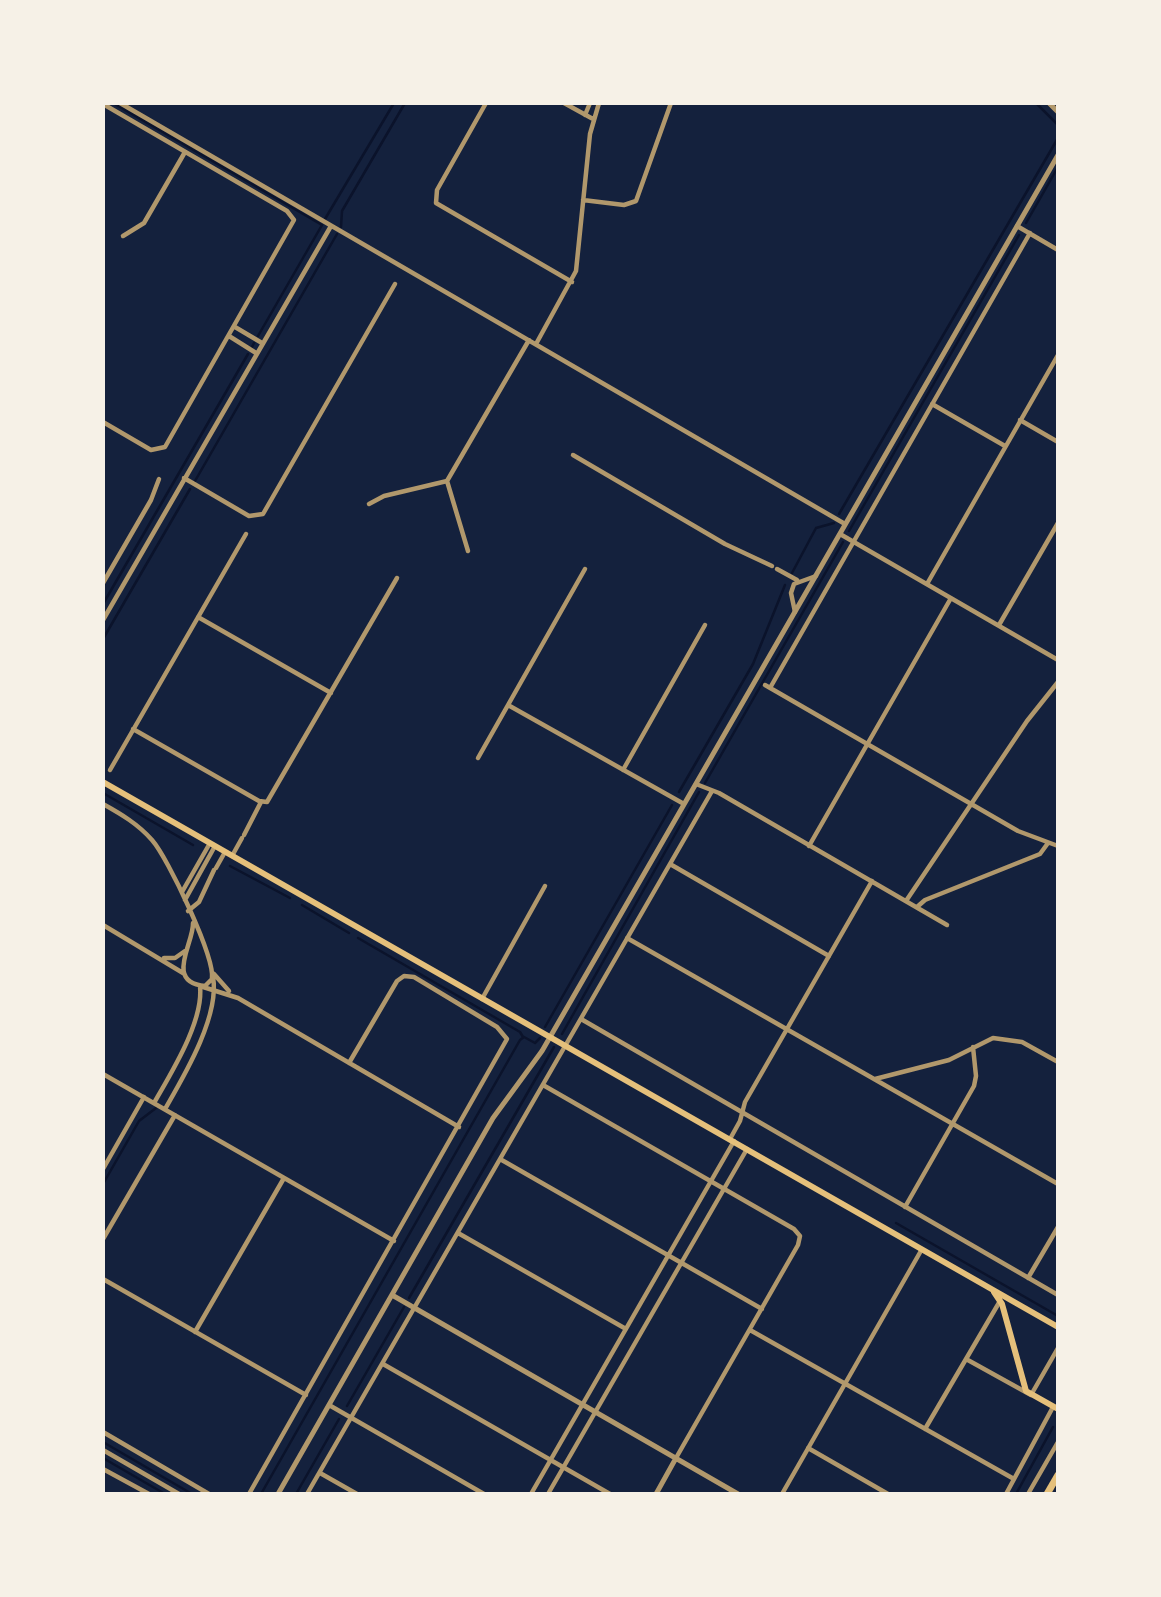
<!DOCTYPE html>
<style>
body{margin:0}
#map{position:relative;width:1161px;height:1597px;overflow:hidden;background:#14213d;font-family:"Libre Baskerville",serif}
canvas{display:block}
.frame{position:absolute;inset:0;border:105px solid #f6f1e7;pointer-events:none}
</style>
<div id="map">
<canvas width="1161" height="1597"></canvas>
<div class="frame"></div>
</div>
<script>
const ctx = document.querySelector('canvas').getContext('2d');
ctx.lineJoin = 'round';
function strokePath(path, color, width, dash) { ctx.strokeStyle = color; ctx.lineWidth = width; ctx.lineCap = dash ? 'butt' : 'round'; ctx.setLineDash(dash || []); ctx.stroke(path); }
const stream = new Path2D(`
 M113 103 322 225 258 336
 M1036 103 1058 125
 M325 219 394 103
 M1026 223 1058 167
 M341 227 342 211 405 103
 M252 347 254 343
 M195 481 337 234
 M839 514 1058 138
 M849 531 1019 235
 M792 573 816 528 834 523
 M103 604 248 354
 M103 639 190 489
 M705 783 843 542
 M679 792 753 664 785 585
 M103 793 193 845
 M230 866 290 898
 M302 905 349 933
 M358 938 520 1032 523 1037
 M545 1027 672 805
 M562 1034 699 792
 M103 1184 139 1121 156 1108
 M896 1223 1058 1316
 M409 1298 554 1047
 M347 1406 404 1307
 M103 1442 192 1494
 M103 1458 165 1494
 M261 1494 520 1040 524 1037 535 1043 540 1038
 M296 1494 339 1419
 M1016 1494 1053 1427`);
const minor = new Path2D(`
 M120 103 845 524
 M486 103 437 190 436 203 572 282
 M564 103 593 119
 M103 104 287 211 294 220 165 447 151 450 103 422
 M585 115 590 103
 M583 200 624 205 636 201 671 103
 M1017 226 1058 250
 M123 236 144 223 185 152
 M235 327 262 343
 M229 336 256 353
 M536 344 576 271 590 134 599 103
 M932 404 1005 446
 M1020 420 1058 442
 M573 455 725 544 772 566
 M184 478 249 516 263 514 395 284
 M447 481 468 551
 M369 504 384 496 447 481 529 340
 M840 534 1058 660
 M777 569 797 580
 M103 583 151 500 159 479
 M927 584 1058 355
 M795 612 791 593 794 584 816 576
 M198 617 331 693
 M103 620 331 226
 M999 625 1058 523
 M765 685 1018 831 1058 846
 M770 688 1030 233
 M508 705 684 804
 M133 729 259 801 267 802 397 578
 M478 758 585 569
 M110 770 246 534
 M623 770 705 625
 M696 784 719 793 947 925
 M103 804C121 814 138 824 152 840 168 858 215 957 212 979L205 986C164 982 194 943 193 923
 M244 835 261 802
 M809 846 951 598
 M232 856 242 838
 M670 864 829 956
 M216 868 225 852
 M182 892 210 843
 M185 900 215 846
 M906 901 1027 721 1058 682
 M917 907 925 900 1040 854 1048 843
 M188 911 199 902 214 870
 M103 925 183 973
 M627 938 1058 1184
 M164 958H175L185 951
 M214 974 229 991
 M482 999 545 886
 M581 1019 1058 1295
 M103 1074 394 1241
 M875 1079 949 1060 993 1038 1022 1042 1058 1062
 M543 1085 794 1229 800 1236 798 1245 676 1458
 M154 1103C171 1073 204 1021 200 986L238 998 459 1127
 M165 1109C184 1076 220 1016 213 977
 M730 1139 740 1121 745 1102 872 881
 M500 1159 762 1309
 M103 1169 144 1097
 M905 1207 974 1086 976 1076 973 1047
 M458 1233 626 1329
 M103 1239 175 1115
 M1028 1278 1058 1227
 M103 1279 306 1395
 M750 1330 1014 1479
 M195 1332 284 1178
 M966 1359 1031 1395 1058 1348
 M383 1364 610 1494
 M329 1405 484 1494
 M925 1429 1000 1301
 M103 1432 209 1494
 M808 1448 888 1494
 M103 1450 179 1494
 M103 1469 149 1494
 M320 1473 357 1494
 M249 1494 507 1039 497 1027 414 977 404 976 397 981 349 1063
 M307 1494 712 791
 M531 1494 734 1141
 M548 1494 747 1149
 M782 1494 922 1249
 M1006 1494 1053 1407
 M1028 1494 1058 1442`);
const tertiary = new Path2D(`
 M1049 103 1058 112
 M392 1295 738 1494
 M278 1494 493 1118 542 1051 1058 155
 M656 1494 676 1458`);
const secondary = new Path2D(`
 M103 782 1058 1327
 M994 1292 1002 1304 1026 1391 1058 1409`);
const primary = new Path2D(`
 M1047 1494 1058 1475`);
strokePath(stream, '#0b132b', 2.5);
strokePath(minor, '#b1986c', 4.5);
strokePath(tertiary, '#b1986c', 5);
strokePath(secondary, '#e5c07b', 6);
strokePath(primary, '#e5c07b', 7);
</script>
